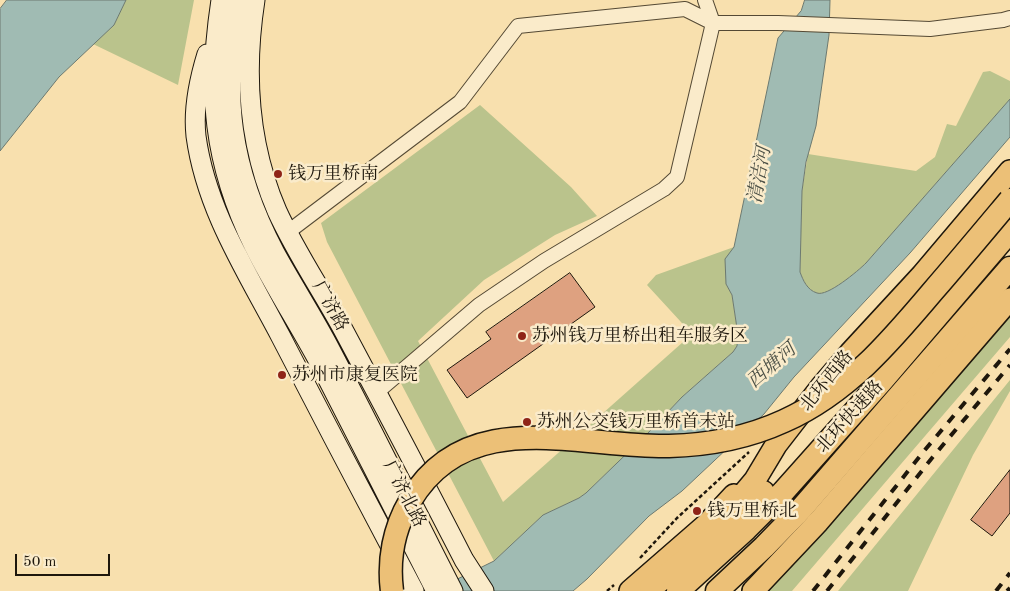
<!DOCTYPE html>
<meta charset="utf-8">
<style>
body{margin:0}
#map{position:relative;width:1010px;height:591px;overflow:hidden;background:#f8e0ae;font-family:"Old Standard TT",serif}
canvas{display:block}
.scale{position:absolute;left:15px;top:554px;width:95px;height:22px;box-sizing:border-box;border:2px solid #1e170c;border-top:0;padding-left:6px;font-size:15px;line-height:18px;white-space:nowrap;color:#1e170c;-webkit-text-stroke:4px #faebca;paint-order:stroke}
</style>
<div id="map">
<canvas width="1010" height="591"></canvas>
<div class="scale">50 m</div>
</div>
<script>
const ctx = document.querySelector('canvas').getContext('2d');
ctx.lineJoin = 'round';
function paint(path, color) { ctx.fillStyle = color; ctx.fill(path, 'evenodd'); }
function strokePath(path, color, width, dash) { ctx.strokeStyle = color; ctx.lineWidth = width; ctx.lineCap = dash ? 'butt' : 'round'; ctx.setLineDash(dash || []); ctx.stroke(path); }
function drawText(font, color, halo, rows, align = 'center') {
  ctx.font = font + ' "Old Standard TT","Noto Serif SC",serif'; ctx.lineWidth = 5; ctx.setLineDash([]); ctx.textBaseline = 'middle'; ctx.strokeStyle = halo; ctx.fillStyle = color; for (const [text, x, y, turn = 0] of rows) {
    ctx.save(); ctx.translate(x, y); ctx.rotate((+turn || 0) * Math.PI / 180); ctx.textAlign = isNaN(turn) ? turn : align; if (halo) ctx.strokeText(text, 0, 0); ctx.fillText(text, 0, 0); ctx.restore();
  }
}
const green = new Path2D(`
 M126 0H194L178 85 93 44 114 25Z
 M990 71 1010 81V99L866 263C858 271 827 297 817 293 807 290 803 280 800 272L802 191 808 154 916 171 935 157 947 124 956 126 983 72Z
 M480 105 571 187 597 216 555 235 484 280 418 341 503 502 692 334 647 285 656 275 734 247 730 254 726 284 732 295 738 335 737 346 733 352 682 397 648 433 586 493 579 498 543 515 494 561 327 242 321 223Z
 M1010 310V337L792 591H767Z
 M1010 380V391L973 455 908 591H838Z`);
const water = new Path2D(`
 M7 0H126L114 25 59 77 0 151V9Z
 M805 0H830L829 35 816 126 806 162 802 191 800 272C803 280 807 290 817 293 827 297 858 271 866 263L1010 99V137L910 253 794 377 764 414 682 491 649 516 587 579 573 591H433L494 561 543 515 579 498 586 493 648 433 682 397 733 352 737 346 738 335 732 295 726 284 725 259 734 247 778 38 801 11Z`);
const building = new Path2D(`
 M570 273 595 307 467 398 447 370 491 339 486 332Z
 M1010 470V513L992 536 971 520Z`);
const path = new Path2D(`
 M640 558 677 518 749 452
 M607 591 614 585`);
const minor = new Path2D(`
 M288 232 460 102 518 26 685 9 713 23H778L930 29 1003 20 1010 18
 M376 393 479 305 544 261 664 189 677 177 713 23 705 0`);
const secondary = new Path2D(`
 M221 0C207 91 213 163 254 246 274 286 298 323 319 362 358 438 397 515 436 591
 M237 0C223 96 229 166 275 253 293 286 314 318 331 351 373 431 412 511 453 591
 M255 0C244 71 248 144 277 211 296 253 323 292 345 333 385 408 425 484 464 560L484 591
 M207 54C199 80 193 109 196 136 206 210 247 272 281 337 325 422 369 506 414 591`);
const primary = new Path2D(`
 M729 511 755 480 776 445 821 387 850 353 922 275 1010 171
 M630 591 707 524 734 495
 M753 591 818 522 1010 299`);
const trunk = new Path2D(`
 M651 588 721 530 763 492
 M678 591 746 529 783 492 881 382 1010 231
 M717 591 764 547 802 508 1010 268`);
const rail = new Path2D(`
 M813 591 924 451 1010 349
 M827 591 932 458 1010 365
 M996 591 1010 573
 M1007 591 1010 588`);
const trunkBridge = new Path2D(`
 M392 591C388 560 394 528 410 501 467 404 580 448 669 446 709 445 747 438 784 421 847 393 890 342 933 291 959 261 984 231 1010 200`);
const markers = [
 [278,174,5,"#8f2418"],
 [522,336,5,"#8f2418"],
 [282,375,5,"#8f2418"],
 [527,422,5,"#8f2418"],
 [697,511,5,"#8f2418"]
];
const poiNames = [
 ["钱万里桥南",288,174],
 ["苏州钱万里桥出租车服务区",532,336],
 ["苏州市康复医院",292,375],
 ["苏州公交钱万里桥首末站",537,422],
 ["钱万里桥北",707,511]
];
const streetNames = [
 ["广济路",330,306,61],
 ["北环西路",827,381,-51],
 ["北环快速路",850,417,-48],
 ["广济北路",404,494,63]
];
const waterNames = [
 ["清洁河",760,175,-80],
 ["西塘河",772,366,-41]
];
paint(green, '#bac38c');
paint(water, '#a0bbb3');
strokePath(water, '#6c7970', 1);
paint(building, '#dea180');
strokePath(building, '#1e170c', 1);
strokePath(minor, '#544934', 16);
strokePath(secondary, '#1e170c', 21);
strokePath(primary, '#1e170c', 24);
strokePath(trunk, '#1e170c', 25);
strokePath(path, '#1e170c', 2.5, [4, 2.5]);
strokePath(minor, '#faebca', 14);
strokePath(secondary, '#faebca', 19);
strokePath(primary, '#ecc077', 21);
strokePath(trunk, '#ecc077', 22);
strokePath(rail, '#1e170c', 4, [9, 9]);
strokePath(trunkBridge, '#1e170c', 25, []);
strokePath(trunkBridge, '#ecc077', 22);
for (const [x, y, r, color] of markers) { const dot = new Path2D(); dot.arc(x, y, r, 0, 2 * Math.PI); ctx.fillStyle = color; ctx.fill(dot); strokePath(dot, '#faebca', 2); }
drawText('18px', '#1e170c', '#faebca', poiNames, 'left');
drawText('18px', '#1e170c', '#faebca', streetNames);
drawText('italic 19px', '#4c5046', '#faebca', waterNames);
</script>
